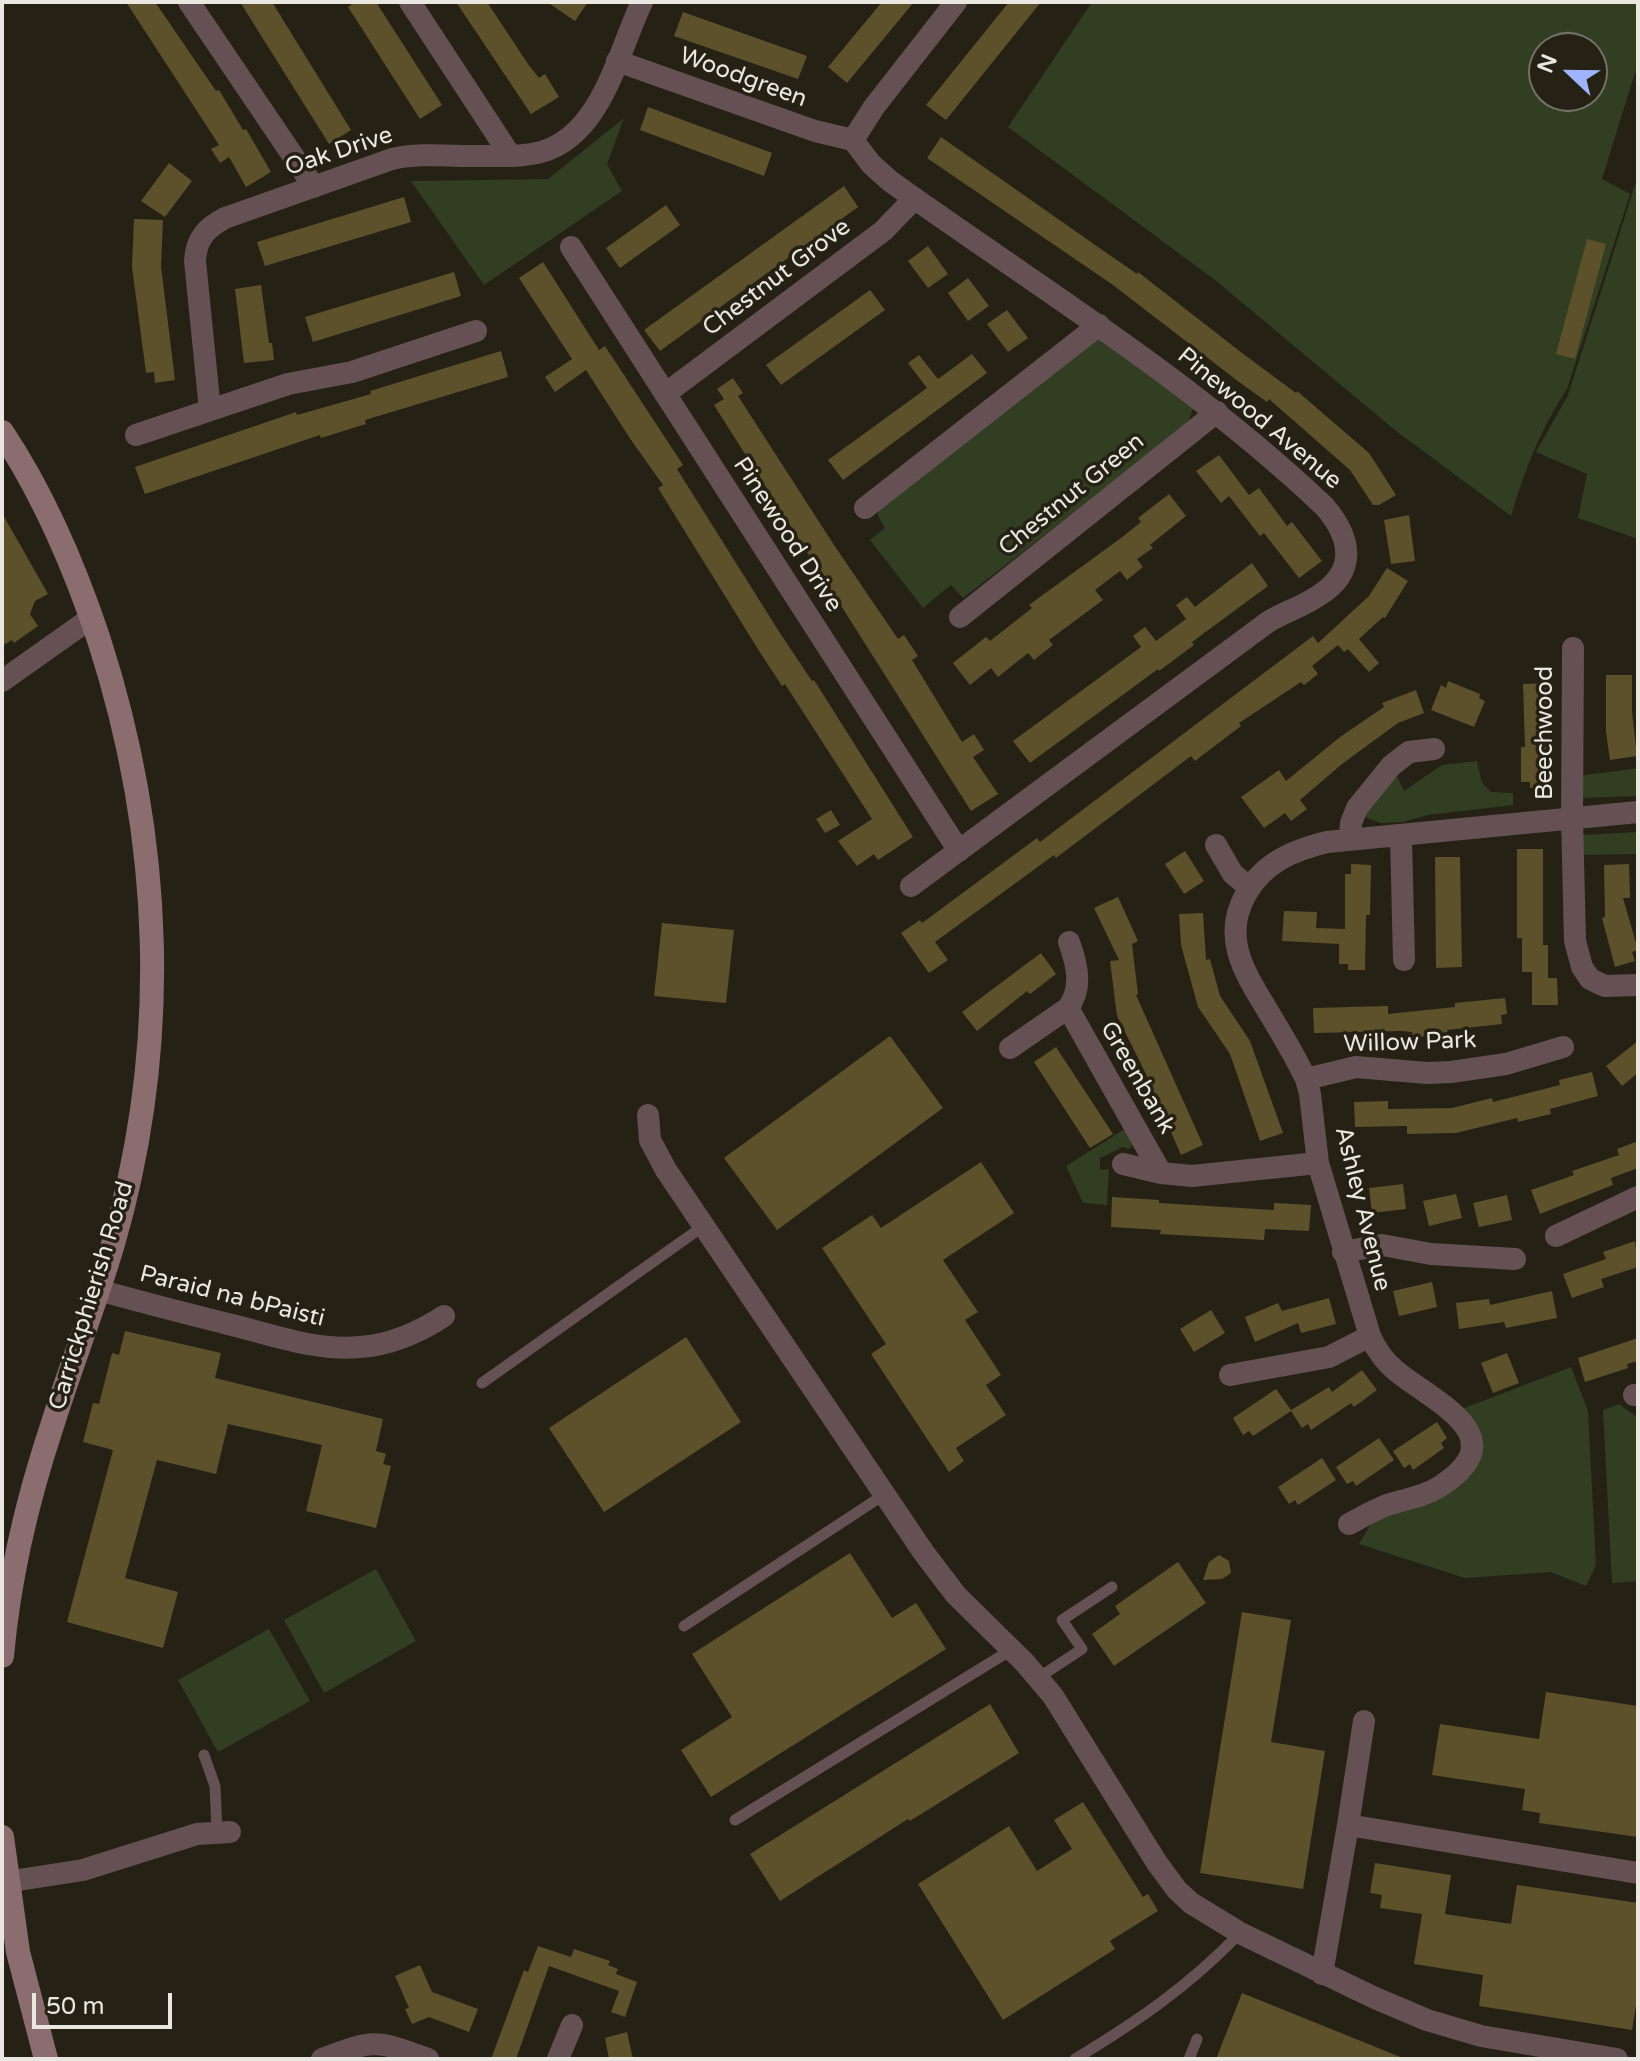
<!DOCTYPE html>
<style>
body{margin:0}
#map{position:relative;width:1640px;height:2061px;overflow:hidden;background:#252115;font-family:"Varela Round",sans-serif}
canvas{display:block}
.frame{position:absolute;inset:0;border:4px solid #e9e7df;pointer-events:none}
.north{position:absolute;left:1528px;top:32px;width:80px;height:80px;box-sizing:border-box;background:#252115;border:2px solid #737066;border-radius:50%;rotate:292deg;font-size:22px;font-weight:700;line-height:32px;text-align:center;color:#e9e7df}
.north::after{content:'';display:block;margin:auto;width:28px;height:36px;background:#a0b3fd;clip-path:polygon(50% 0,100% 100%,50% 72%,0 100%)}
.scale{position:absolute;left:32px;top:1993px;width:140px;height:36px;box-sizing:border-box;border:4px solid #e9e7df;border-top:0;padding-left:10px;font-size:24px;line-height:28px;white-space:nowrap;color:#e9e7df;-webkit-text-stroke:6px #252115;paint-order:stroke}
</style>
<div id="map">
<canvas width="1640" height="2061"></canvas>
<div class="frame"></div>
<div class="north">N</div>
<div class="scale">50 m</div>
</div>
<script>
const ctx = document.querySelector('canvas').getContext('2d');
ctx.lineJoin = 'round';
function paint(path, color) { ctx.fillStyle = color; ctx.fill(path, 'evenodd'); }
function strokePath(path, color, width, dash) { ctx.strokeStyle = color; ctx.lineWidth = width; ctx.lineCap = dash ? 'butt' : 'round'; ctx.setLineDash(dash || []); ctx.stroke(path); }
function drawText(font, color, halo, rows, align = 'center') {
  ctx.font = font + ' "Varela Round",sans-serif'; ctx.lineWidth = 7; ctx.setLineDash([]); ctx.textBaseline = 'middle'; ctx.strokeStyle = halo; ctx.fillStyle = color; for (const [text, x, y, turn = 0] of rows) {
    ctx.save(); ctx.translate(x, y); ctx.rotate((+turn || 0) * Math.PI / 180); ctx.textAlign = isNaN(turn) ? turn : align; if (halo) ctx.strokeText(text, 0, 0); ctx.fillText(text, 0, 0); ctx.restore();
  }
}
const green = new Path2D(`
 M1092 2H1638V63L1602 179 1630 194 1567 389C1540 430 1525 470 1511 516L1396 431 1215 280 1008 127ZM1544 48H1592V96H1544Z
 M624 118 607 164 622 191 484 285 411 181 548 179Z
 M1638 176V539L1578 518 1587 474 1536 452 1568 395Z
 M1100 337 1194 405 1188 424 963 598 951 585 923 608 870 540 885 528 878 516 879 504Z
 M1477 761 1482 783 1491 792 1513 793V805L1428 815 1403 822 1381 823 1362 816 1396 774 1404 791 1442 765Z
 M1638 768V796L1581 798 1579 776Z
 M1638 832V854L1581 855 1582 835Z
 M1128 1127 1134 1141 1130 1149 1123 1147 1100 1158V1170L1109 1169 1107 1205 1083 1203 1066 1166Z
 M1571 1367 1588 1411 1596 1565 1586 1586 1551 1572 1465 1578 1359 1544 1376 1515 1433 1500 1479 1463 1477 1439 1462 1409Z
 M1619 1404 1638 1418V1581L1612 1583 1603 1410Z
 M376 1569 416 1641 324 1693 284 1620Z
 M269 1629 310 1701 218 1752 178 1680Z`);
const building = new Path2D(`
 M126 2H155L216 91 219 90 243 130 246 129 271 172 246 187 229 157 220 163 211 149 219 145Z
 M240 2H272L351 130 329 144Z
 M355 2H376L442 105 420 119 348 7Z
 M456 2H487L528 64 539 78 545 74 559 97 531 114Z
 M547 2H588L575 21Z
 M882 2H914L847 83 828 67Z
 M1009 2H1041L946 120 926 105Z
 M683 12 807 56 798 79 674 36Z
 M648 107 772 153 764 176 640 130Z
 M941 137 1098 247 1137 274 1138 272 1242 353 1296 393 1297 391 1369 453 1396 495 1379 505H1373L1350 470 1269 399 1267 402 1239 382 1113 285 927 158Z
 M169 163 192 181 165 217 141 201Z
 M844 186 858 207 660 351 644 330Z
 M404 197 411 222 265 266 257 242Z
 M666 205 680 225 620 268 606 248Z
 M134 219 163 220 161 266 175 380 155 383 154 372 146 373 132 267Z
 M1587 239 1606 244 1575 359 1556 354Z
 M928 246 948 274 928 288 908 261Z
 M543 262 599 350 605 346 683 465 677 469 778 630 812 681 814 680 913 837 878 860 874 854 857 866 838 841 872 819 785 684 782 686 761 654 658 488 663 485 631 440 586 370 555 392 545 377 572 359 519 278Z
 M454 272 461 296 313 342 305 317Z
 M968 278 989 306 968 321 948 293Z
 M261 285 269 343H272L274 360 244 363 235 289Z
 M870 290 885 310 781 385 766 365Z
 M1007 310 1028 338 1008 352 987 324Z
 M501 351 508 377 365 420 366 424 321 438 320 435 145 494 135 467 296 412 297 415 371 394 370 391Z
 M972 354 987 373 843 480 828 460 927 388 908 363 919 355 938 379Z
 M733 378 743 393 738 396 834 545 898 639 904 635 918 656 912 660 962 742 974 734 984 750 973 757 998 794 971 811 714 405 724 399 717 389Z
 M1219 455 1249 495 1259 488 1287 526 1292 522 1322 561 1299 578 1264 533 1260 536 1229 496 1221 503 1196 471Z
 M1169 494 1186 516 1150 545 1153 548 1137 559 1143 567 1127 580 1120 571 1095 590 1103 600 1049 640 1053 645 1034 660 1028 653 998 677 991 668 970 685 953 663 986 637 990 641 1032 608 1029 605 1121 538 1141 522 1138 518Z
 M2 513 48 594 35 601 30 614 38 626 14 643 12 640 2 646Z
 M1409 515 1415 561 1391 564 1384 520Z
 M1252 563 1268 586 1192 642 1194 645 1159 671 1158 669 1030 763 1013 741 1141 647 1133 636 1145 627 1156 641 1186 619 1176 605 1187 597 1195 607Z
 M1387 568 1408 581 1385 618 1383 617 1359 639 1379 663 1369 672 1348 649 1344 652 1338 645 1312 666 1318 674 1304 685 1301 682 1239 723 1241 726 1195 761 1191 756 1056 858 1054 855 935 942 948 960 929 973 901 933 920 920 922 923 1037 838 1040 842 1313 636 1318 643 1369 596Z
 M1606 675H1632V712L1637 756 1610 760 1606 732Z
 M1448 681 1480 694 1479 698 1485 701 1474 727 1431 710 1441 685 1446 688Z
 M1548 683 1549 730H1547L1546 788H1530V782H1521V747H1525L1523 684Z
 M1416 690 1424 713 1398 723 1342 764 1300 800 1307 809 1291 821 1285 813 1264 828 1241 797 1279 770 1286 781 1340 737 1384 707 1382 703Z
 M831 810 840 825 825 833 816 819Z
 M1517 849H1543V945H1548V978H1557L1558 1005H1532V972H1522V938H1517Z
 M1185 851 1204 881 1184 894 1165 864Z
 M1435 857H1460L1462 967 1436 968Z
 M1351 864 1371 865 1370 915H1366L1365 970H1348V964H1339V944L1282 941 1284 911 1317 912 1316 928 1345 929V874H1351Z
 M1629 864 1630 898H1623L1638 950 1632 952 1635 961 1615 967 1602 918 1605 917 1604 865Z
 M1118 897 1138 941 1132 944 1138 994 1136 995 1203 1145 1181 1155 1145 1072 1117 1016 1110 961 1119 960 1094 908Z
 M1203 913 1206 960 1210 959 1220 996 1250 1041 1283 1133 1260 1141 1230 1054 1198 1007 1181 945 1179 914Z
 M662 923 734 930 726 1003 654 996Z
 M1041 953 1056 974 1030 994 1027 991 977 1031 962 1012Z
 M1505 998 1507 1014 1501 1015 1502 1024 1447 1030 1448 1033 1413 1038 1412 1032 1402 1031 1314 1033 1313 1008 1388 1006V1014L1455 1007V1003Z
 M890 1036 943 1108 777 1230 724 1158Z
 M1638 1041V1073L1622 1086 1606 1066Z
 M1056 1047 1113 1134 1090 1148 1034 1062Z
 M1592 1072 1598 1096 1550 1109 1551 1114 1518 1122 1517 1118 1456 1133 1407 1134V1126L1355 1127 1354 1102 1388 1101V1109L1452 1108 1492 1098 1493 1102 1560 1085 1559 1080Z
 M1638 1141V1168L1611 1178 1613 1185 1540 1214 1531 1190 1574 1175 1572 1171 1619 1155 1617 1149Z
 M981 1162 1014 1213 943 1260 978 1312 965 1320 1001 1375 986 1385 1006 1415 956 1448 964 1461 949 1472 871 1354 886 1344 822 1248 872 1215 881 1228Z
 M1403 1184 1406 1209 1372 1213 1369 1188Z
 M1456 1194 1462 1218 1429 1226 1423 1201Z
 M1507 1195 1512 1220 1479 1227 1473 1203Z
 M1112 1197 1159 1200V1203L1274 1210V1203L1311 1205 1309 1231 1265 1229 1264 1240 1160 1234 1161 1230 1111 1227Z
 M1635 1241 1638 1267 1601 1279 1604 1287 1572 1298 1563 1274 1606 1259 1603 1252Z
 M1432 1282 1437 1307 1399 1316 1393 1291Z
 M1552 1291 1557 1318 1506 1328 1504 1322 1459 1329 1456 1303 1489 1299 1490 1305Z
 M1329 1298 1336 1324 1301 1333 1298 1323 1255 1342 1245 1317 1278 1303 1282 1311Z
 M1211 1310 1225 1333 1194 1352 1180 1329Z
 M125 1331 221 1353 215 1378 383 1419 376 1451 386 1454 383 1464 391 1466 376 1528 306 1511 322 1445 228 1424 216 1474 157 1460 125 1578 178 1592 163 1648 67 1622 113 1450 83 1442 93 1403 99 1404 112 1353 119 1355Z
 M686 1337 741 1422 604 1512 549 1428Z
 M1638 1338V1361L1627 1364 1628 1368 1585 1382 1578 1358Z
 M1507 1353 1519 1383 1493 1393 1481 1363Z
 M1362 1370 1377 1390 1354 1407 1351 1403 1311 1430 1308 1424 1302 1428 1291 1411 1253 1436 1249 1431 1243 1435 1233 1418 1276 1389 1291 1410 1329 1387 1332 1392Z
 M1437 1422 1447 1438 1441 1443 1444 1448 1413 1470 1410 1464 1404 1468 1393 1451Z
 M1379 1438 1394 1460 1356 1486 1353 1481 1347 1484 1336 1467Z
 M1322 1458 1336 1480 1298 1505 1295 1500 1289 1504 1278 1487Z
 M850 1553 892 1618 916 1603 946 1649 711 1797 681 1750 732 1717 692 1654Z
 M1219 1555 1229 1561 1231 1573 1222 1579 1203 1580 1209 1562Z
 M1178 1562 1206 1603 1114 1666 1092 1634 1120 1614 1115 1606Z
 M1242 1612 1291 1620 1271 1742 1325 1751 1303 1889 1200 1873Z
 M1546 1692 1638 1706V1837L1539 1823 1540 1813 1522 1810 1525 1789 1432 1775 1440 1724 1539 1739Z
 M990 1704 1019 1753 910 1821 908 1819 780 1901 750 1854Z
 M1083 1802 1143 1897 1148 1894 1158 1911 1110 1941 1115 1949 1003 2020 918 1884 1009 1826 1037 1871 1072 1849 1054 1820Z
 M1375 1863 1451 1875 1445 1914 1511 1924 1517 1885 1638 1903V1993L1632 2030 1479 2006 1483 1975 1414 1964 1422 1914 1380 1908 1382 1895 1370 1893Z
 M538 1946 571 1957 574 1949 610 1961 608 1965 618 1969 616 1974 637 1982 625 2017 611 2012 619 1991 549 1966 516 2059H491L524 1970 528 1972Z
 M420 1965 432 1992 478 2009 469 2032 429 2017 412 2024 405 2009 409 2008 395 1976Z
 M1242 1993 1403 2058V2059H1216Z
 M627 2032 633 2059H609L605 2038Z`);
const lane = new Path2D(`
 M482 1383 705 1225
 M684 1626 885 1494
 M1038 1678 1082 1649 1062 1620 1112 1587
 M204 1755 215 1786 217 1832
 M735 1820 1011 1650
 M1075 2059C1138 2021 1189 1986 1240 1933
 M1189 2059 1197 2039`);
const street = new Path2D(`
 M189 2 314 187
 M410 2 510 155
 M617 61 815 131 853 140
 M853 140 871 164 890 181C1038 287 1193 381 1325 507 1352 539 1357 572 1318 596 1302 607 1284 612 1268 622L911 886
 M853 140 874 107 956 2
 M571 247 959 851
 M665 394 883 231 914 199
 M210 410 195 261C196 239 206 228 225 218L392 159C422 152 454 157 485 156 503 156 523 157 541 152 602 135 618 52 642 2
 M136 435 288 384 352 372 476 331
 M865 508 1099 325
 M960 617 1217 412
 M1573 648 1572 818 1575 941 1582 967 1590 979 1605 986 1638 985
 M2 681 91 618
 M1401 837 1404 960
 M1350 838 1351 823 1357 808 1391 766 1409 752 1434 749
 M1216 845 1233 874 1250 888
 M1068 1008 1161 1173
 M1010 1048 1068 1008C1083 988 1077 964 1069 942
 M1306 1079 1356 1067 1427 1073 1451 1072 1506 1064 1563 1047
 M648 1115 650 1140 666 1170 924 1553 956 1595 1025 1663 1053 1696 1157 1863 1177 1890 1191 1903 1240 1933 1375 1998 1427 2020 1481 2036 1617 2059
 M1123 1164 1161 1173 1192 1176 1318 1163
 M1556 1236 1638 1197
 M1343 1252 1382 1245 1431 1254 1515 1259
 M98 1290C145 1303 192 1315 240 1327 279 1337 319 1351 360 1347 391 1345 418 1333 444 1316
 M1230 1375 1329 1357 1370 1336
 M1634 1395H1638
 M1349 1524C1362 1517 1374 1510 1387 1505 1405 1499 1423 1497 1439 1487 1520 1436 1431 1401 1395 1370 1384 1361 1376 1349 1370 1336L1318 1163 1310 1094 1306 1079C1294 1054 1280 1031 1266 1008 1243 970 1222 936 1246 894 1264 862 1294 850 1327 842L1638 812
 M1348 1825 1364 1721
 M6 1882 83 1870 197 1834 230 1832
 M1322 1974 1348 1825 1638 1873
 M322 2059C374 2039 376 2040 428 2059
 M558 2059 572 2025`);
const secondary = new Path2D(`
 M2 432C44 495 75 568 99 640 163 838 171 1044 113 1244 95 1305 71 1365 52 1426 27 1501 9 1578 2 1656
 M2 1837 18 1952 46 2059`);
const streetNames = [
 ["Woodgreen",743,78,20],
 ["Oak Drive",339,152,-18],
 ["Chestnut Grove",777,278,-37],
 ["Pinewood Avenue",1259,419,40],
 ["Chestnut Green",1072,495,-39],
 ["Pinewood Drive",787,535,57],
 ["Beechwood",1546,733,-90],
 ["Willow Park",1410,1043,-2],
 ["Greenbank",1137,1078,60],
 ["Ashley Avenue",1362,1209,76],
 ["Carrickphierish Road",92,1296,-73],
 ["Paraid na bPaisti",232,1297,14]
];
paint(green, '#313e22');
paint(building, '#5d512b');
strokePath(lane, '#655153', 11);
strokePath(street, '#655153', 22);
strokePath(secondary, '#8b6c6f', 24);
drawText('24px', '#e9e7df', '#252115', streetNames);
</script>
